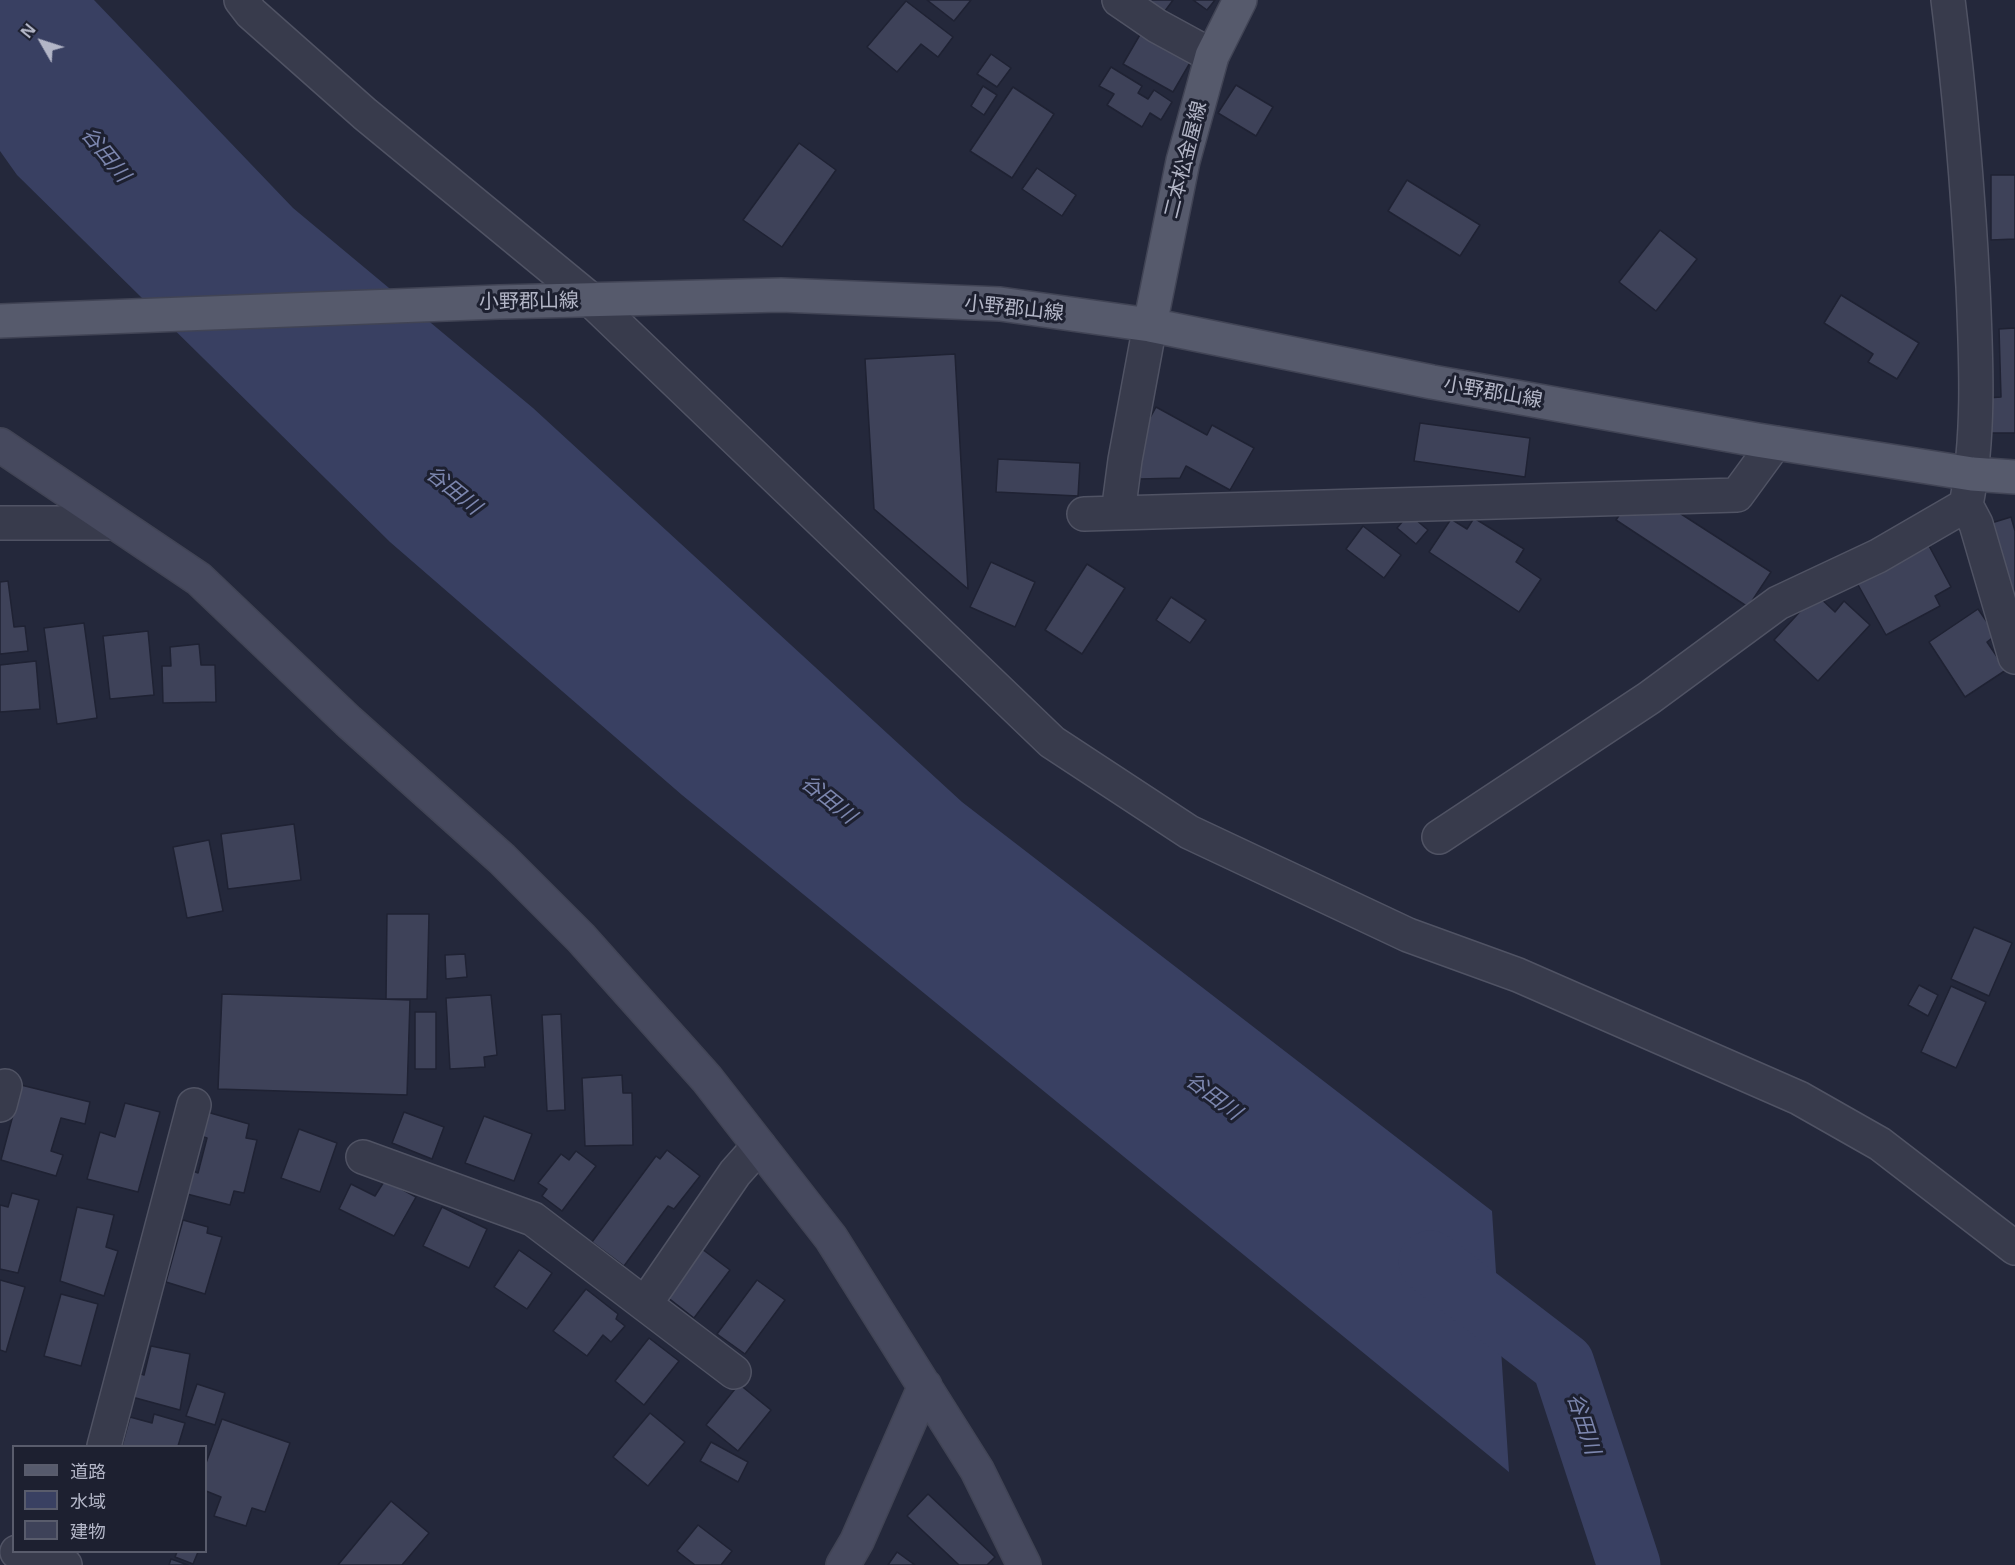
<!DOCTYPE html>
<meta charset="utf-8">
<style>
body{margin:0}
#map{position:relative;width:2015px;height:1565px;overflow:hidden;background:#24283b;font-family:"Open Sans","Noto Sans JP",sans-serif}
canvas{display:block}
.legend{position:absolute;left:12px;top:1445px;width:195px;height:108px;box-sizing:border-box;background:#1d2030;border:2px solid #595c6c;margin:0;padding:8px 10px;list-style:none;font-size:18px;color:#b3b6c7}
.legend li{display:flex;align-items:center;gap:12px;height:30px}
.legend b{width:30px;border:2px solid #595c6c}
.north{position:absolute;left:12px;top:12px;width:60px;height:60px;-webkit-text-stroke:4px #1d2030;paint-order:stroke;rotate:309deg;font-size:16px;font-weight:700;line-height:24px;text-align:center;color:#b3b6c7}
.north::after{content:'';display:block;margin:auto;width:21px;height:27px;background:#b3b6c7;clip-path:polygon(50% 0,100% 100%,50% 72%,0 100%)}
</style>
<div id="map">
<canvas width="2015" height="1565"></canvas>
<ul class="legend">
<li><b style="height:8px;background:#565a6c"></b>道路</li>
<li><b style="height:16px;background:#394062"></b>水域</li>
<li><b style="height:16px;background:#3e4259"></b>建物</li>
</ul>
<div class="north">N</div>
</div>
<script>
const ctx = document.querySelector('canvas').getContext('2d');
ctx.lineJoin = 'round';
function paint(path, color) { ctx.fillStyle = color; ctx.fill(path, 'evenodd'); }
function strokePath(path, color, width, dash) { ctx.strokeStyle = color; ctx.lineWidth = width; ctx.lineCap = dash ? 'butt' : 'round'; ctx.setLineDash(dash || []); ctx.stroke(path); }
function drawText(font, color, halo, rows, align = 'center') {
  ctx.font = font + ' "Open Sans","Noto Sans JP",sans-serif'; ctx.lineWidth = 6; ctx.setLineDash([]); ctx.textBaseline = 'middle'; ctx.strokeStyle = halo; ctx.fillStyle = color; for (const [text, x, y, turn = 0] of rows) {
    ctx.save(); ctx.translate(x, y); ctx.rotate((+turn || 0) * Math.PI / 180); ctx.textAlign = isNaN(turn) ? turn : align; if (halo) ctx.strokeText(text, 0, 0); ctx.fillText(text, 0, 0); ctx.restore();
  }
}
const water = new Path2D(`
 M0 0H94L293 208 533 408 962 802 1492 1211 1509 1472 682 795 390 542 17 175 0 151Z`);
const river = new Path2D(`
 M1430 1262 1563 1364 1629 1565`);
const building = new Path2D(`
 M927 0H971L954 21Z
 M1142 0H1173L1162 15Z
 M1193 0H1215L1207 10Z
 M906 1 953 37 938 57 921 44 897 72 867 47Z
 M1141 33 1191 61 1173 92 1123 64Z
 M991 54 1011 68 997 87 977 74Z
 M1111 67 1142 86 1138 93 1148 99 1154 90 1172 102 1161 120 1150 113 1142 127 1107 105 1114 94 1099 86Z
 M1236 85 1273 107 1256 136 1218 113Z
 M983 86 997 95 984 115 971 106Z
 M1013 87 1054 114 1012 178 970 151Z
 M799 143 836 170 782 247 743 220Z
 M1037 168 1076 195 1062 216 1022 189Z
 M1991 175H2015V239L1991 240Z
 M1407 180 1480 225 1460 256 1388 211Z
 M1660 230 1697 259 1656 311 1619 282Z
 M1841 295 1919 343 1897 379 1868 362 1873 354 1824 323Z
 M2015 328V433H1987V398L2001 397 1999 329Z
 M955 354 968 589 874 509 865 359Z
 M1156 407 1207 435 1212 425 1254 448 1230 490 1186 466 1180 478 1140 479V436Z
 M1420 423 1530 438 1525 477 1414 461Z
 M998 459 1080 463 1078 496 996 492Z
 M1622 511 1678 512 1771 572 1748 607 1616 520Z
 M1409 514 1428 530 1416 544 1397 528Z
 M2011 517 2015 531V612L1988 524Z
 M1474 518 1524 549 1516 562 1541 579 1519 612 1429 552 1451 519 1467 529Z
 M1363 526 1401 555 1384 578 1346 549Z
 M1928 544 1951 587 1935 596 1940 606 1886 635 1857 583Z
 M991 562 1035 582 1015 627 970 607Z
 M1087 564 1125 588 1082 654 1045 630Z
 M8 581 14 627 25 626 28 651 0 654V582Z
 M1816 594 1835 612 1844 601 1870 625 1818 681 1774 640Z
 M1171 597 1206 620 1190 643 1156 620Z
 M1978 609 1996 635 1987 642 2006 670 1965 697 1929 642Z
 M84 623 97 718 57 724 44 628Z
 M148 631 154 695 110 699 103 636Z
 M199 644 201 665H215L216 702 163 703 162 666H171L170 647Z
 M36 661 40 709 0 712V665Z
 M294 824 301 880 228 889 221 834Z
 M209 840 223 911 187 918 173 847Z
 M387 914H429L427 999H386Z
 M1974 927 2012 943 1989 996 1951 979Z
 M465 954 467 977 446 979 445 955Z
 M1919 985 1938 995 1928 1016 1908 1005Z
 M1951 986 1986 1002 1956 1068 1921 1052Z
 M222 994 410 1000 407 1095 218 1089Z
 M491 995 497 1055 484 1057 485 1067 450 1069 446 998Z
 M415 1012H436V1069H415Z
 M561 1014 565 1110 547 1111 542 1015Z
 M622 1075 623 1093H632L633 1145 585 1146 582 1078Z
 M21 1085 90 1102 85 1124 61 1118 51 1151 63 1155 56 1176 1 1160Z
 M125 1103 160 1112 138 1192 87 1179 100 1132 115 1137Z
 M207 1112 249 1124 246 1138 257 1140 244 1193 234 1191 230 1205 187 1194 193 1171 198 1173 207 1138 201 1136Z
 M404 1112 444 1127 432 1159 392 1143Z
 M484 1116 532 1134 514 1181 465 1163Z
 M299 1129 337 1143 320 1192 281 1178Z
 M667 1150 700 1176 674 1209 668 1206 624 1266 592 1242 656 1156 660 1159Z
 M576 1151 596 1166 562 1211 542 1196 547 1189 538 1183 561 1154 569 1160Z
 M385 1180 416 1197 394 1236 339 1209 351 1184 375 1196Z
 M12 1193 39 1200 18 1273 0 1269V1205L8 1207Z
 M77 1207 114 1215 106 1247 118 1251 104 1296 60 1281Z
 M442 1207 487 1229 469 1268 423 1246Z
 M183 1220 208 1227 207 1233 222 1237 205 1294 166 1282Z
 M698 1246 730 1270 694 1318 662 1293Z
 M519 1250 552 1273 527 1309 494 1287Z
 M0 1280 25 1287 6 1352 0 1350Z
 M757 1280 785 1300 745 1354 717 1334Z
 M586 1289 618 1314 616 1319 625 1326 611 1342 603 1335 587 1356 553 1331Z
 M61 1294 98 1304 81 1366 44 1356Z
 M649 1338 679 1361 644 1405 615 1381Z
 M151 1346 190 1354 180 1410 132 1397 138 1373 144 1375Z
 M197 1384 225 1393 215 1425 186 1416Z
 M739 1384 771 1410 738 1451 706 1425Z
 M650 1413 685 1442 648 1486 613 1457Z
 M154 1414 185 1423 178 1446H122L130 1417 152 1423Z
 M222 1419 290 1443 265 1512 252 1508 246 1526 214 1516 221 1497 206 1491V1463Z
 M711 1442 748 1462 738 1482 700 1461Z
 M928 1494 995 1557 987 1565H959L907 1516Z
 M391 1501 429 1533 402 1565H338Z
 M698 1525 732 1551 721 1565H695L677 1551Z
 M177 1552H198L193 1564 175 1557Z
 M897 1552 915 1565H888Z
 M171 1559 188 1565H169Z`);
const street = new Path2D(`
 M241 0 251 13 365 114 591 300 1052 742 1189 832 1408 935 1518 975 1799 1098 1880 1144 2015 1248
 M1119 0 1157 26 1212 56
 M1966 505 1976 524 2015 657
 M1118 513 1125 460 1150 325
 M1084 514 1737 495 1775 443
 M0 523H113
 M1439 837 1649 698 1778 603 1878 556 1966 505C1980 434 1976 358 1973 287 1968 191 1960 95 1948 0
 M0 1105 5 1086
 M363 1157 533 1219 734 1372
 M645 1304 735 1173 759 1146
 M104 1446 194 1105
 M17 1552 65 1565`);
const secondary = new Path2D(`
 M0 445 199 579 348 721 502 859 581 938 707 1079 831 1238 977 1470 1024 1565
 M843 1565 857 1541 925 1386`);
const primary = new Path2D(`
 M0 321 499 302 781 295 1000 304 1150 325 1432 382 1757 440 1972 474 2015 477
 M1150 325 1183 161 1212 56 1240 0`);
const streetNames = [
 ["二本松金屋線",1186,160,-76],
 ["小野郡山線",529,302,-1],
 ["小野郡山線",1014,309,6],
 ["小野郡山線",1493,393,10]
];
const waterNames = [
 ["谷田川",105,155,51],
 ["谷田川",453,491,39],
 ["谷田川",828,800,39],
 ["谷田川",1213,1097,37],
 ["谷田川",1583,1424,72]
];
paint(water, '#394062');
strokePath(river, '#394062', 63);
paint(building, '#3e4259');
strokePath(building, '#1f2233', 1.5);
strokePath(street, '#505364', 36);
strokePath(secondary, '#414455', 36);
strokePath(primary, '#414455', 36);
strokePath(street, '#383b4c', 33);
strokePath(secondary, '#46495e', 33);
strokePath(primary, '#565a6c', 33);
drawText('20px', '#b3b6c7', '#1d2030', streetNames);
drawText('italic 21px', '#7c86ae', '#1d2030', waterNames);
</script>
